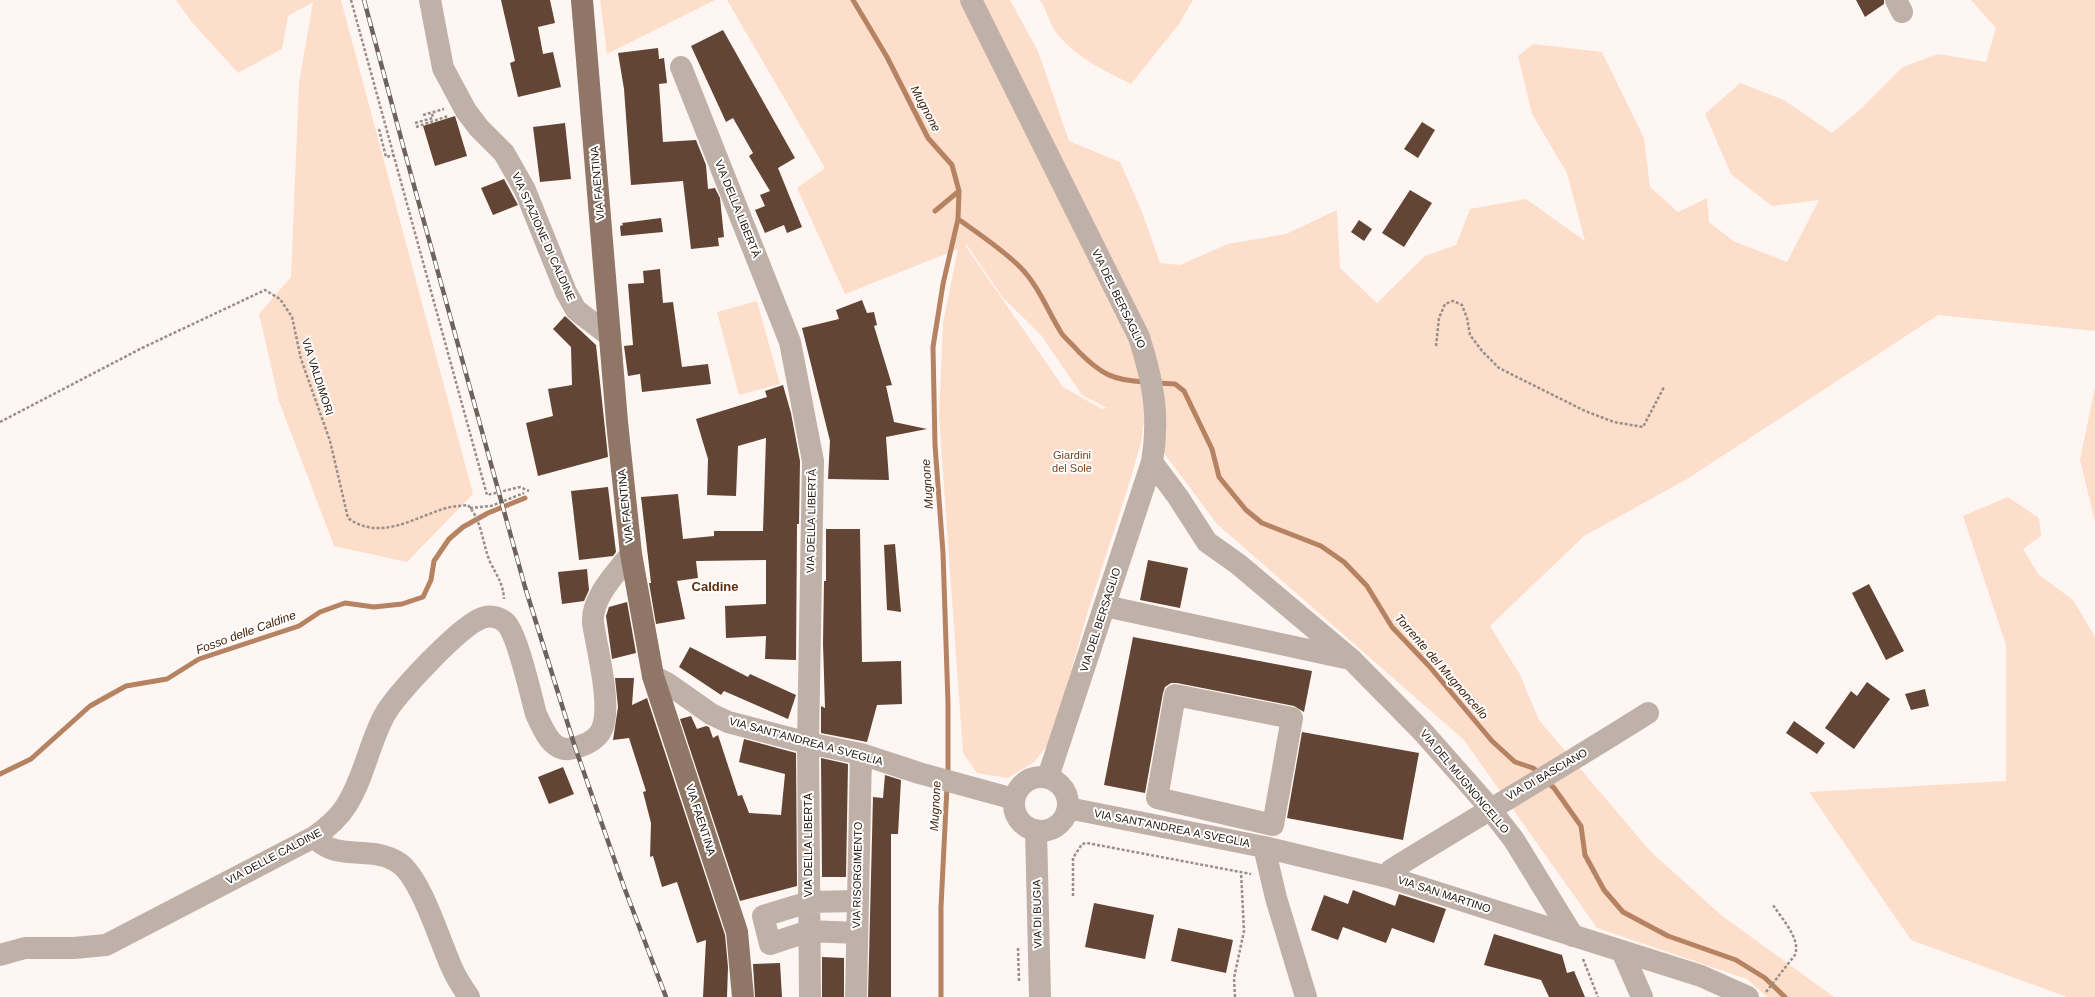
<!DOCTYPE html>
<meta charset="utf-8">
<style>
body{margin:0}
canvas{display:block;background:#fef6f2}
</style>
<canvas width="2095" height="997"></canvas>
<script>
const ctx = document.querySelector('canvas').getContext('2d');
ctx.lineJoin = 'round';
function paint(path, color) { ctx.fillStyle = color; ctx.fill(path, 'evenodd'); }
function strokePath(path, color, width, dash) { ctx.strokeStyle = color; ctx.lineWidth = width; ctx.lineCap = dash ? 'butt' : 'round'; ctx.setLineDash(dash || []); ctx.stroke(path); }
function drawText(font, color, halo, rows, align = 'center') {
  ctx.font = font + ' Arial,sans-serif'; ctx.lineWidth = 4; ctx.setLineDash([]); ctx.textBaseline = 'middle'; ctx.strokeStyle = halo; ctx.fillStyle = color; for (const [text, x, y, turn = 0] of rows) {
    ctx.save(); ctx.translate(x, y); ctx.rotate((+turn || 0) * Math.PI / 180); ctx.textAlign = isNaN(turn) ? turn : align; if (halo) ctx.strokeText(text, 0, 0); ctx.fillText(text, 0, 0); ctx.restore();
  }
}
const green = new Path2D(`
 M176 0H341L473 494 407 562 334 546 279 401 259 314 291 277 299 83 313 2 288 16 282 49 238 73 191 21Z
 M600 0H715L607 54Z
 M727 0H1010L1038 51 1069 141 1120 162 1142 212 1160 263 1180 265 1228 244 1286 234 1337 210 1340 268 1377 303 1425 256 1456 245 1470 209 1526 199 1585 241 1567 173 1532 114 1518 56 1533 44 1602 52 1644 138 1650 187 1678 212 1707 198 1709 222 1733 241 1787 262 1819 200 1772 206 1731 174 1705 114 1740 83 1784 100 1832 133 1862 108 1903 67 1938 54 1986 62 1996 28 1971 0H2095V331L1938 315 1687 479 1584 536 1490 626 1520 675 1539 720 1650 851 1721 915 1834 997H1767L1747 979 1597 928 1464 740 1217 524 1143 425 1142 439 1130 481 1088 611 1051 741 1034 762 1008 778 977 773 963 753 939 417 943 323 958 249 845 294 797 188 825 168ZM965 245H967L1003 298 1041 335 1082 395 1107 408 1102 409 1063 387Z
 M1039 0H1193L1179 24 1131 84C1103 70 1071 55 1053 28 1048 19 1046 7 1039 0Z
 M757 301 780 384 739 395 717 312Z
 M2095 387V522L2080 460Z
 M2008 497 2039 518 2041 536 2023 549 2038 574 2073 600 2095 637V997H2067L1911 940 1809 792 2006 781V645L1963 516Z`);
const stream = new Path2D(`
 M853 0 887 57 928 138 952 165 959 191 958 219 943 284 933 347 935 445 943 553 948 703V776
 M935 211 959 191
 M958 219C979 234 1002 249 1020 267 1039 286 1048 312 1062 334 1067 340 1074 346 1079 352 1102 375 1113 380 1145 382
 M1157 383 1175 384 1184 391 1212 449 1219 477 1246 510 1262 523 1321 546 1344 562 1367 586 1392 627 1429 666 1492 741 1515 762 1533 768 1539 773
 M0 774 31 759 90 706 126 686 167 679 199 659 299 626 320 612 345 603 374 607 402 604 423 597 431 580 434 561 449 539 463 527 488 513 525 498
 M1547 782 1554 788 1581 826 1585 855 1604 890 1623 912 1668 936 1736 960 1765 978 1785 997
 M941 997V907L947 786`);
const building = new Path2D(`
 M501 0H550L555 23 538 27 543 54 553 52 561 87 518 97 510 63 515 61Z
 M1856 0H1884V4L1865 17Z
 M723 30 795 158 778 168 802 227 787 233 784 225 765 233 755 210 765 206 760 195 770 191 749 156 753 153 733 118 726 122 691 46Z
 M658 48 659 59 664 58 667 83 659 84 663 142 696 140 706 165 708 189 715 188 720 198 724 237 718 238 719 246 691 249 683 181 631 185 624 89 618 53Z
 M455 116 467 156 435 166 423 126Z
 M1422 122 1435 130 1418 158 1404 149Z
 M565 123 571 179 540 182 533 127Z
 M504 179 518 205 493 215 481 188Z
 M1410 190 1432 203 1404 247 1382 233Z
 M661 218 663 232 621 236 620 226 623 225 622 223Z
 M1359 220 1372 229 1364 241 1351 232Z
 M660 269 663 303 673 302 682 367 708 364 711 384 642 392 640 374 628 376 624 346 633 345 628 284 644 283 643 271Z
 M862 300 867 313 874 312 877 325 874 326 892 385 886 386 894 422 927 429 886 437 889 480 828 479 830 441 802 328 839 319 836 310Z
 M565 316 596 345 608 457 538 476 526 423 553 416 548 389 572 385 571 347 553 329Z
 M783 385 791 413 800 461 799 524H797L796 660 765 659 766 636 726 638 725 606 766 604V560L696 561 698 578 677 581 685 619 656 624 649 583H651L641 497 678 494 683 539 714 536V531H763L766 438 738 446 736 496 707 495 708 459 696 419 767 397 765 391Z
 M608 487 616 552 613 556 579 560 571 491Z
 M826 529H860L862 662 901 661 902 704 877 705 867 742 821 733V706L825 708 823 643 824 581H826Z
 M895 544 901 612 887 610 884 545Z
 M1148 560 1188 568 1180 608 1140 600Z
 M587 569 589 590 584 601 562 604 558 572Z
 M1869 584 1904 651 1886 660 1852 593Z
 M627 602 636 653 612 659 606 616 609 607Z
 M1133 637 1312 671 1304 712 1294 706 1177 683H1171L1165 687 1163 693 1145 793 1104 785Z
 M690 647 748 677 750 674 796 695 788 719 724 691 721 695 679 667Z
 M615 678H634L632 705 647 698 725 935 728 967 727 997H703L706 940 697 943 677 882 662 887 653 856 650 857 651 823 643 792 646 791 629 738 613 740 618 707Z
 M1867 682 1890 699 1854 749 1825 728 1851 691 1857 696Z
 M1925 689 1929 706 1911 710 1905 694Z
 M691 716 697 729 706 726 709 727 713 738 718 735 738 796 742 795 749 813 781 815 785 774 739 762 744 739 796 753 797 886 740 901 680 719Z
 M1794 721 1825 743 1817 754 1786 733Z
 M1302 732 1419 753 1403 840 1287 818Z
 M821 758 848 764 846 877H822Z
 M563 767 574 794 549 804 538 777Z
 M885 775 901 780 898 834H891V997H868L873 797 883 798Z
 M1353 890 1395 906 1399 894 1446 909 1434 943 1392 928 1386 943 1343 927 1338 940 1311 930 1324 895 1348 904Z
 M1094 903 1154 915 1145 959 1085 947Z
 M1178 928 1233 940 1226 973 1171 961Z
 M1494 934 1562 955 1567 973 1574 971 1585 997H1549L1541 980 1484 965Z
 M822 957 844 958V997H822Z
 M780 963 782 997H755L753 964Z`);
const path = new Path2D(`
 M351 0 487 495 520 487 529 491
 M423 115 444 109
 M415 123 433 118 432 113
 M416 127 448 116
 M379 129 386 157 394 155
 M1436 346 1439 318 1445 304 1453 301 1462 305 1467 318 1470 335 1482 351 1499 368 1585 411 1614 422 1643 427 1664 387
 M0 422 142 348 265 290 280 299 292 317 301 359 330 441 348 518C379 541 412 519 443 509 451 506 460 506 468 505 482 521 482 542 490 562 497 576 503 583 504 599
 M470 508 491 506 524 493
 M1073 896V858L1082 844 1087 843 1251 874
 M1018 948 1019 981
 M1583 959 1598 997
 M1766 992 1795 955C1801 939 1782 919 1773 905
 M1235 997 1234 978 1244 931 1241 872`);
const minor = new Path2D(`
 M430 0 443 68 466 111 479 128 504 153 525 190 566 292 576 310 610 336
 M971 0 1139 337C1153 381 1160 416 1152 462L1048 777
 M1896 0 1902 12
 M681 67 790 342 813 461 808 743 810 997
 M1152 462 1178 497 1207 542 1238 564 1352 660 1422 731 1483 800 1514 840 1573 936
 M1105 606 1350 659
 M653 676 667 683 711 714 728 722 808 743 861 754 919 773 1014 799
 M1175 695 1292 718 1273 825 1157 798Z
 M1014 804a27 27 0 1 1 54 0a27 27 0 1 1-54 0Z
 M1068 808 1264 847 1388 877 1701 976 1748 997
 M1036 830 1040 997
 M314 837C337 863 372 844 399 863 421 878 440 942 452 968 456 978 463 988 469 997
 M1264 847 1276 898 1306 997
 M1388 877 1391 870C1476 817 1563 767 1648 713
 M857 933 809 931 770 944 763 916 809 902 858 901
 M1622 951 1642 997
 M0 955 25 948H74L106 945 314 837C327 828 338 819 346 806 364 778 369 744 384 716 396 694 460 626 482 618 490 615 499 617 505 622 517 632 531 696 536 714 542 727 551 751 569 749 581 747 597 741 602 729 612 706 597 649 593 623 591 598 616 573 631 554
 M856 997 861 754`);
const major = new Path2D(`
 M582 0 617 422 631 554 653 676 737 932 743 997`);
const rail = new Path2D(`
 M364 0 405 153 525 587 575 747 624 887 666 997`);
const streetNames = [
 ["VIA FAENTINA",598,183,-95],
 ["VIA DELLA LIBERTÀ",737,209,68],
 ["VIA STAZIONE DI CALDINE",543,237,66],
 ["VIA DEL BERSAGLIO",1118,299,64],
 ["VIA VALDIMORI",317,377,72],
 ["VIA FAENTINA",626,506,-96],
 ["VIA DELLA LIBERTÀ",812,521,-89],
 ["VIA DEL BERSAGLIO",1101,620,-72],
 ["VIA SANT'ANDREA A SVEGLIA",806,742,15],
 ["VIA DI BASCIANO",1547,775,-30],
 ["VIA DEL MUGNONCELLO",1464,782,50],
 ["VIA FAENTINA",700,820,72],
 ["VIA SANT'ANDREA A SVEGLIA",1172,829,11],
 ["VIA DELLA LIBERTÀ",809,845,-90],
 ["VIA DELLE CALDINE",274,857,-28],
 ["VIA RISORGIMENTO",858,875,-89],
 ["VIA SAN MARTINO",1444,895,18],
 ["VIA DI BUGIA",1038,914,-91]
];
const parkNames = [
 ["Giardini",1072,456],
 ["del Sole",1072,469]
];
const waterNames = [
 ["Mugnone",925,109,62],
 ["Mugnone",928,484,-94],
 ["Fosso delle Caldine",246,633,-20],
 ["Torrente del Mugnoncello",1441,667,49],
 ["Mugnone",936,806,-87]
];
const quarterNames = [
 ["Caldine",715,587]
];
paint(green, '#fddecb');
strokePath(stream, '#b58262', 5);
paint(building, '#624534');
strokePath(path, '#988f89', 2.5, [3, 2]);
strokePath(minor, '#c0b1a8', 22);
strokePath(major, '#907666', 22);
strokePath(rail, '#6d625c', 4.5);
strokePath(rail, '#fff', 3, [9]);
drawText('11px', '#21150e', '#fff', streetNames);
drawText('11px', '#7a431e', '#fff', parkNames);
drawText('italic 12px', '#43220b', '#fff', waterNames);
drawText('bold 13px', '#5d2f0e', '#fff', quarterNames);
</script>
